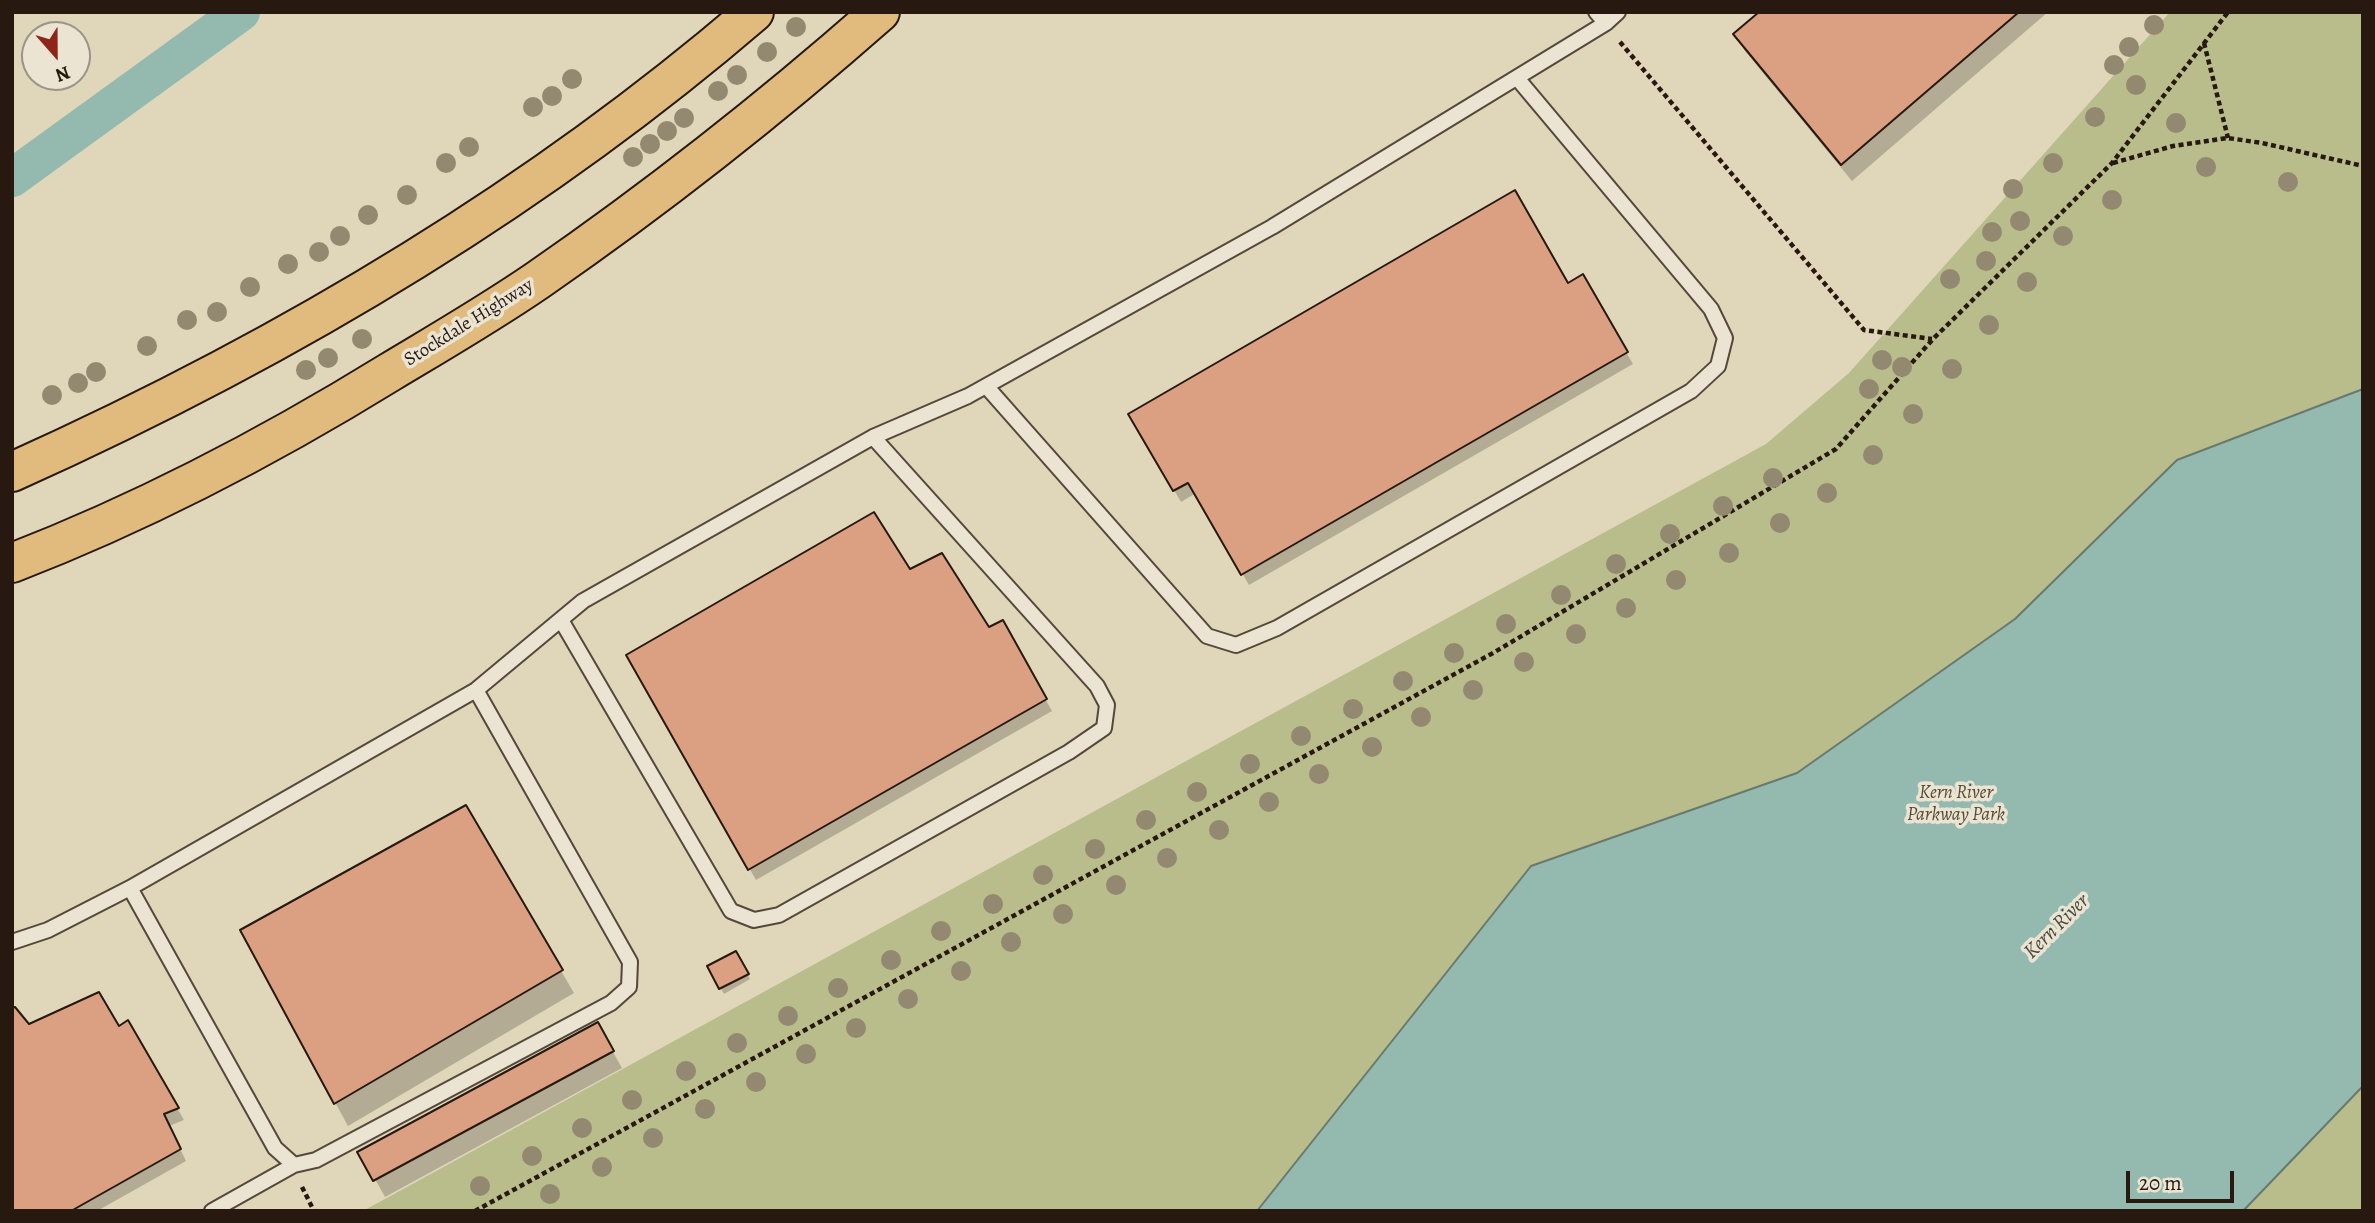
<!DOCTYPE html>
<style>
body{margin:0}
#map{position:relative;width:2375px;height:1223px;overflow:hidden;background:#e0d6ba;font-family:Alegreya,serif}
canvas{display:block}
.frame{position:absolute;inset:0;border:14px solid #27190f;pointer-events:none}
.north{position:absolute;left:21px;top:21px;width:70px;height:70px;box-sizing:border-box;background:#ebe4d2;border:2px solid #9d9384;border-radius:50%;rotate:159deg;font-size:19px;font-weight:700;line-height:28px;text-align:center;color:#27190f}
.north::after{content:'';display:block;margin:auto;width:24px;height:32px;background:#8f2418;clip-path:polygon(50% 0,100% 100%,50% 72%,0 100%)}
.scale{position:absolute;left:2126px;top:1171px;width:108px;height:32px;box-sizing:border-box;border:4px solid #27190f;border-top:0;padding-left:9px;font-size:21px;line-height:24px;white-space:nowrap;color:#27190f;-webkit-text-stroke:5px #ebe4d2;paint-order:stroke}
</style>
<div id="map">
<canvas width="2375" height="1223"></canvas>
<div class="frame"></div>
<div class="north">N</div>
<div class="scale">20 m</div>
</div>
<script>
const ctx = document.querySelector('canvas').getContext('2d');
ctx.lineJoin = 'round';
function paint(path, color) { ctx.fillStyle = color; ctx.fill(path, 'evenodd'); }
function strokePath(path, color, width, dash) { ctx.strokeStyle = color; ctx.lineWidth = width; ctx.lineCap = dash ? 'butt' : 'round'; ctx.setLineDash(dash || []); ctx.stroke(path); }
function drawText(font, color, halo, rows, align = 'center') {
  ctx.font = font + ' Alegreya,serif'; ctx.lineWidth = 7; ctx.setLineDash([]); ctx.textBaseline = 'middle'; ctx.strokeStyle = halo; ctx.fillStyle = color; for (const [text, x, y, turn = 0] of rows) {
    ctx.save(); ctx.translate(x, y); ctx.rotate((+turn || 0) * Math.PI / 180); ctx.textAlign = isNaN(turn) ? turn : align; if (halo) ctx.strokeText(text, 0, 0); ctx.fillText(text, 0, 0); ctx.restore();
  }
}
const green = new Path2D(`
 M2170 12H2363V1211H363L1766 444 1849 373Z`);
const water = new Path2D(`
 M2363 389V1086L2243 1211H1257L1531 866 1797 773 2015 619 2177 460Z`);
const shadow = new Path2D(`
 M1762 12H2048L1852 181 1745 51 1735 34Z
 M1582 276 1633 364 1249 585 1196 493 1181 502 1131 415 1567 285Z
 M909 571 989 630 1002 623 1052 711 756 880 628 655Z
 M465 807 574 993 348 1126 242 931Z
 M736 953 750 979 724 994 709 967Z
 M127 1022 184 1120 169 1126 186 1161 97 1211H12L28 1027 118 1028Z
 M597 1024 622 1068 385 1197 360 1152Z`);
const canal = new Path2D(`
 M12 178 241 12`);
const building = new Path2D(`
 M1759 12H2019L1841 165 1733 34Z
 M1515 190 1568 283 1583 274 1628 352 1241 575 1188 483 1173 491 1128 414Z
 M874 512 910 569 942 553 989 627 1003 620 1047 699 748 870 626 655Z
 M466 805 563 970 334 1104 240 930Z
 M736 951 749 974 719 989 707 966Z
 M99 992 119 1026 128 1020 179 1108 164 1114 181 1149 71 1211H12V1008L15 1007 29 1024Z
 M598 1022 614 1051 373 1181 357 1152Z`);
const path = new Path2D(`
 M1620 42 1864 330 1932 339
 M2204 43 2228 138
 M2113 163 2173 146 2228 138 2262 143 2363 166
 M302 1187 314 1211
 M475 1211 1493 653 1836 449 1933 339 2112 163 2228 12`);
const service = new Path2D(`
 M1596 12 1606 23
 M986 386 1207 636 1236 645 1277 628 1691 391 1718 366 1725 338 1711 309 1517 78
 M561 620 731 911 754 920 779 915 1069 752 1104 728 1107 705 1097 686 873 437
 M130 888 275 1148 294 1165 316 1160 611 1003 629 987 630 962 476 690
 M12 942 48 930 130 888 476 690 583 601 873 437 968 396 1272 227 1606 23 1618 12
 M212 1211 294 1165`);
const primary = new Path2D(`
 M12 472C279 352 532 203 754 12
 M12 563C144 512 270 446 390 372 440 342 490 313 538 280 658 197 771 108 880 12`);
const trees = [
 [2154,25],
 [796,27],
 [2129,47],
 [767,52],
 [2114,65],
 [737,75],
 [572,79],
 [2136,85],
 [718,91],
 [552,96],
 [533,107],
 [2095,117],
 [684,118],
 [2176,123],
 [667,131],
 [650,144],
 [469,147],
 [633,157],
 [446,163],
 [2053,163],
 [2206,167],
 [2288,182],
 [2013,189],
 [407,195],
 [2112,200],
 [368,215],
 [2020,221],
 [1992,232],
 [340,236],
 [2063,236],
 [319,252],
 [1986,261],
 [288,264],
 [1950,279],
 [2027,282],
 [250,287],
 [217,312],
 [187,320],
 [1989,325],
 [362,339],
 [147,346],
 [328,358],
 [1882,360],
 [1902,367],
 [1952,369],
 [306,370],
 [96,372],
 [78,383],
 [1869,389],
 [52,395],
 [1913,414],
 [1873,455],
 [1773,478],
 [1827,493],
 [1723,506],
 [1780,523],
 [1670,534],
 [1729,553],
 [1616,564],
 [1676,580],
 [1561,595],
 [1626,608],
 [1506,624],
 [1576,634],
 [1454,653],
 [1524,662],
 [1403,681],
 [1473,690],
 [1353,709],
 [1421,717],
 [1301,736],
 [1372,747],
 [1250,764],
 [1319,774],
 [1197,792],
 [1269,802],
 [1146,820],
 [1219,830],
 [1095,849],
 [1167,858],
 [1043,875],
 [1116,885],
 [993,904],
 [1063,914],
 [941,931],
 [1011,942],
 [891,960],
 [961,971],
 [838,988],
 [908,999],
 [788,1016],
 [856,1028],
 [737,1043],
 [806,1054],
 [686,1071],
 [756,1082],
 [632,1100],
 [705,1109],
 [582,1128],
 [653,1138],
 [532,1156],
 [602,1167],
 [480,1186],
 [550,1194]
];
const streetNames = [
 ["Stockdale Highway",469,323,-32]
];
const parkNames = [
 ["Kern River",1956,793],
 ["Parkway Park",1956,815]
];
const waterNames = [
 ["Kern River",2057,927,-45]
];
paint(green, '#b9bc8b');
paint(water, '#94b9af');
strokePath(water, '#68796f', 2);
paint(shadow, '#0003');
strokePath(canal, '#94b9af', 38);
paint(building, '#dba082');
strokePath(building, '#27190f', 2);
strokePath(service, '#55483a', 18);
strokePath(primary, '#27190f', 42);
strokePath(path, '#27190f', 4.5, [5, 3.5]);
strokePath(service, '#ebe4d2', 14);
strokePath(primary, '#e0bb7d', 38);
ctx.fillStyle = '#928970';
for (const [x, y] of trees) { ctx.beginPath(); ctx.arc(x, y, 10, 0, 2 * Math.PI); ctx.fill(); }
drawText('19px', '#27190f', '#ebe4d2', streetNames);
drawText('italic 19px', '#534a34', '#ebe4d2', parkNames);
drawText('italic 21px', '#48493f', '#ebe4d2', waterNames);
</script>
